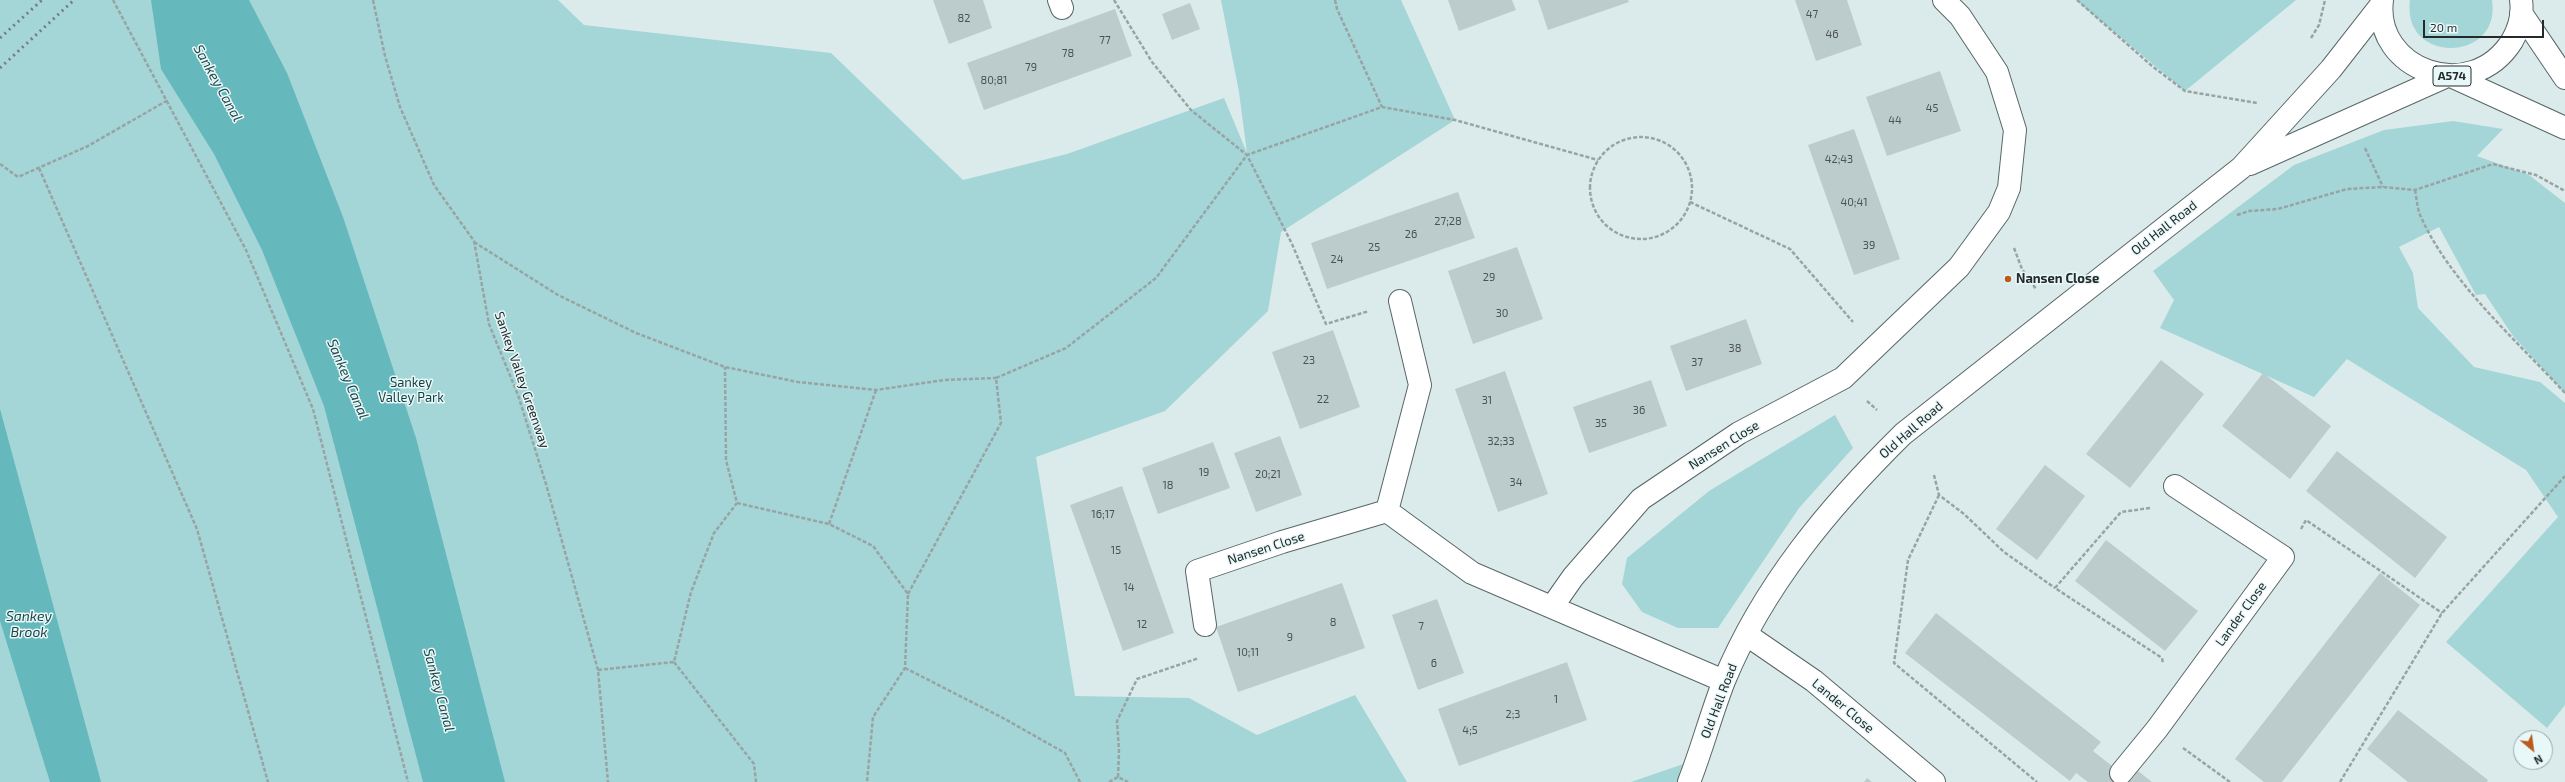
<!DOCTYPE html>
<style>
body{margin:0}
#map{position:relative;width:2565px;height:782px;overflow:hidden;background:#dbebeb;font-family:"Exo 2",sans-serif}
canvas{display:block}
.north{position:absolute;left:2513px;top:730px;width:40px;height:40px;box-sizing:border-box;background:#e8f8f9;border:1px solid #9aa6a6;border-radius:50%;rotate:151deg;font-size:11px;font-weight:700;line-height:16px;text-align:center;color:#242a2a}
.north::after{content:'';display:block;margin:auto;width:14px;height:18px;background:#bb5a1a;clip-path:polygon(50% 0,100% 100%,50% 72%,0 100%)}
.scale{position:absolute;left:2423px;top:20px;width:121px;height:18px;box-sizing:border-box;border:2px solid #242a2a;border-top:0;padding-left:5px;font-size:12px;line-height:14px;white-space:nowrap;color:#242a2a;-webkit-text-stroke:3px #e8f8f9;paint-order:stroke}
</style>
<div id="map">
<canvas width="2565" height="782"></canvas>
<div class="north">N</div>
<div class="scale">20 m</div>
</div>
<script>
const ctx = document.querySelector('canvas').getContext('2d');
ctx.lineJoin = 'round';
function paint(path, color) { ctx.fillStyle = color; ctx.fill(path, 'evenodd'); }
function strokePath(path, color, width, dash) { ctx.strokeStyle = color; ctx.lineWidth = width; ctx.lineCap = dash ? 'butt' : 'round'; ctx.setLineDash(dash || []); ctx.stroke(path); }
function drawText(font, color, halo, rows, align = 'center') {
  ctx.font = font + ' "Exo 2",sans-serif'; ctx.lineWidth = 3; ctx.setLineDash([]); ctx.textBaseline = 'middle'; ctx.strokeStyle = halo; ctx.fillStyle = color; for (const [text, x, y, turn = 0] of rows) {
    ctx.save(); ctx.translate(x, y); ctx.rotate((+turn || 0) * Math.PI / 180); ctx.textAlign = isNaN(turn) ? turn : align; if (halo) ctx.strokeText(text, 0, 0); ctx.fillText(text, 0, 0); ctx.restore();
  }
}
const green = new Path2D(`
 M0 0H558L584 25 831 53 963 180 1067 154 1224 98 1247 153 1239 92 1221 0H1401L1455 120 1281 232 1268 311 1165 411 1036 457 1075 696 1189 698 1257 735 1355 695 1407 782H0Z
 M2076 0H2296L2185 91Z
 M2410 0H2492C2502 63 2401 65 2410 0Z
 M2453 121 2503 129 2477 156 2529 175 2565 203V393L2513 336 2485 294 2476 295 2439 227 2399 247 2413 273 2418 308 2474 367 2540 382 2565 403V705L2547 728 2446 642 2558 517 2526 470 2347 359 2314 397 2160 328 2174 300 2153 271 2294 165 2384 130Z
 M1835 415 1853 448 1799 508 1718 628H1678L1642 612 1622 584 1627 558 1709 491Z
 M1698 759 1694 782H1631Z`);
const water = new Path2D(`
 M151 0H249L287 73 343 217 416 438 505 782H423L324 406 262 250 214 154 161 69Z
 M0 409 101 782H50L0 621Z`);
const building = new Path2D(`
 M933 0H983L992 28 949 44Z
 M1448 0H1512L1516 10 1459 31Z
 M1538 0H1628L1629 2 1548 30Z
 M1795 0H1847L1862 45 1816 61Z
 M1190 3 1200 29 1172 40 1162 14Z
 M1115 9 1132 56 984 110 967 63Z
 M1940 71 1961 131 1887 156 1866 97Z
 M1854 129 1900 259 1854 275 1808 145Z
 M1458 192 1475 238 1327 289 1311 243Z
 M1517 247 1543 319 1473 344 1448 271Z
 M1746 319 1762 364 1686 391 1670 346Z
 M1333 330 1360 407 1300 429 1272 352Z
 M2161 360 2204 394 2130 488 2086 454Z
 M1505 371 1548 494 1498 512 1455 389Z
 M2263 373 2331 426 2290 479 2222 426Z
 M1651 380 1667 426 1589 453 1573 407Z
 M1280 436 1302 495 1256 512 1234 453Z
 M1213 442 1230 488 1158 514 1142 468Z
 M2337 451 2447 537 2415 578 2306 491Z
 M2045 465 2085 496 2037 560 1996 529Z
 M1122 486 1174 633 1123 651 1070 505Z
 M2106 540 2198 611 2165 651 2075 581Z
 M2380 573 2420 605 2282 782H2264L2235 759Z
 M1342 583 1365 648 1238 692 1216 627Z
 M1437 599 1464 673 1418 690 1392 615Z
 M1936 613 2101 742 2093 751 2121 773 2131 780 2138 771 2152 782H2088L2076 773 2070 781 1905 653Z
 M1567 662 1587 720 1459 766 1438 709Z
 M2398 710 2488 780 2487 782H2408L2367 749Z
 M1867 778 1872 782H1864Z`);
const path = new Path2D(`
 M113 0 246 250 313 409 408 782
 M373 0 385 56 400 107 434 185 474 241 489 324 518 395 546 484 598 670 608 782
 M1114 0 1152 62 1191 110 1247 155 1292 244 1326 324 1369 311
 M1335 0 1337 9 1382 107
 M2077 0 2152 66 2185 91 2257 103
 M2311 38 2319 25 2325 0
 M1590 188a51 51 0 1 1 102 0a51 51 0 1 1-102 0Z
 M2365 148 2383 187
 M0 164 18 177 88 146 168 100
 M39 168 197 529 268 782
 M2415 190C2417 199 2417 209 2421 217 2450 282 2517 341 2565 393
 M1690 202 1790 249 1853 322
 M2237 215 2249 211 2278 209 2347 189 2383 187 2415 190 2493 164 2536 175 2565 191
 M474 242 558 295 636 333 725 367 798 382 876 390 944 380 996 378
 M2014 248 2022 269 2036 289
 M1867 401 1877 410
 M1934 475 1939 495 1964 514 2004 552 2055 588
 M1939 495 1908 560 1894 663 2037 782
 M737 503 829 524 873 546 908 594 905 668 873 717 867 782
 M2150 508 2121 512 2055 588 2162 658 2163 664
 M829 524 876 390
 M2301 529 2306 520 2442 613
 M908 594 1001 423 996 378 1066 348 1156 278 1247 155 1382 107 1455 120 1598 160
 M674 662 754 764 756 782
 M905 668 1003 718 1065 753 1080 782
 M598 670 674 662 691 592 714 533 737 503 726 460 725 367
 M2183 748 2230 782
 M1118 777 1119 751 1117 721 1137 679 1199 658
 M1109 782 1118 777 1128 782
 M2340 782 2442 613 2565 476`);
const minor = new Path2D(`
 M1059 0 1062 8
 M2250 164 2447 76
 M1387 511 1420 385 1400 301
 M1552 607 1573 577 1641 499 1739 433 1843 378 1959 267 1999 212 2009 188 2015 130 1997 72 1960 16 1944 0
 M1205 625 1197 571 1282 542 1387 511 1472 573 1724 681
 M1747 635 1814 681 1934 782
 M2121 773 2157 729 2283 557 2175 486
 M1689 782C1702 749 1711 714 1724 681 1763 586 1830 506 1903 434L2241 168 2331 69 2381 5`);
const major = new Path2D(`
 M2382 0C2373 70 2471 106 2512 41 2519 29 2523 14 2521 0
 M2521 13 2565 78
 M2451 76 2565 128`);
const rail = new Path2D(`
 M0 38 42 0
 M0 68 74 0`);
const markers = [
 [2008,279,4,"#bb5a1a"]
];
const numberNames = [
 ["47",1812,14],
 ["82",964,18],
 ["46",1832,34],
 ["77",1105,40],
 ["78",1068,53],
 ["79",1031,67],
 ["80;81",994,80],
 ["45",1932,108],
 ["44",1895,120],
 ["42;43",1839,159],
 ["40;41",1854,202],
 ["27;28",1448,221],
 ["26",1411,234],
 ["39",1869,245],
 ["25",1374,247],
 ["24",1337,259],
 ["29",1489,277],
 ["30",1502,313],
 ["38",1735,348],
 ["23",1309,360],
 ["37",1697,362],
 ["22",1323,399],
 ["31",1487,400],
 ["36",1639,410],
 ["35",1601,423],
 ["32;33",1501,441],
 ["19",1204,472],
 ["20;21",1268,474],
 ["34",1516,482],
 ["18",1168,485],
 ["16;17",1103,514],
 ["15",1116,550],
 ["14",1129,587],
 ["8",1333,622],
 ["12",1142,624],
 ["7",1421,626],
 ["9",1290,637],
 ["10;11",1248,652],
 ["6",1434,663],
 ["1",1556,699],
 ["2;3",1513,714],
 ["4;5",1470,730]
];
const shields = [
 [2452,76,38]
];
const shieldNames = [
 ["A574",2452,76]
];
const streetNames = [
 ["Old Hall Road",2164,228,-38],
 ["Sankey Valley Greenway",522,380,71],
 ["Old Hall Road",1911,430,-41],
 ["Nansen Close",1724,445,-32],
 ["Nansen Close",1266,548,-18],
 ["Lander Close",2241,614,-54],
 ["Old Hall Road",1719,701,-69],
 ["Lander Close",1843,706,40]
];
const poiNames = [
 ["Nansen Close",2016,279]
];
const parkNames = [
 ["Sankey",411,383],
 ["Valley Park",411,398]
];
const waterNames = [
 ["Sankey Canal",218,83,61],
 ["Sankey Canal",348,379,67],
 ["Sankey",29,616],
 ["Brook",29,632],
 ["Sankey Canal",439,690,75]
];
paint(green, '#a4d5d7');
paint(water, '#65b8bb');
paint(building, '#bccbcc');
strokePath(minor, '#586666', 24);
strokePath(major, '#586666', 24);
strokePath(path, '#98a4a4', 2.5, [4, 2]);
strokePath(minor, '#fff', 22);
strokePath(major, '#fff', 22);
strokePath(rail, '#747e7e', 3, [2, 4]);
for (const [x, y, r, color] of markers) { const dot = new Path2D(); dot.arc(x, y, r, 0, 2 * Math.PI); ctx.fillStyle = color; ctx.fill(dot); strokePath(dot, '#e8f8f9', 1.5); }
drawText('11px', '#4a5252', null, numberNames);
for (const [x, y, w] of shields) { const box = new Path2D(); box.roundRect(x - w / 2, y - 10, w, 20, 3); ctx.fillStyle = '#e8f8f9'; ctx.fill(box); strokePath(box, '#242a2a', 1); }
drawText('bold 12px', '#242a2a', null, shieldNames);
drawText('13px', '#242a2a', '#e8f8f9', streetNames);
drawText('bold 13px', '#242a2a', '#e8f8f9', poiNames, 'left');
drawText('13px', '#163e3f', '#e8f8f9', parkNames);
drawText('italic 14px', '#1f4648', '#e8f8f9', waterNames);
</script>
